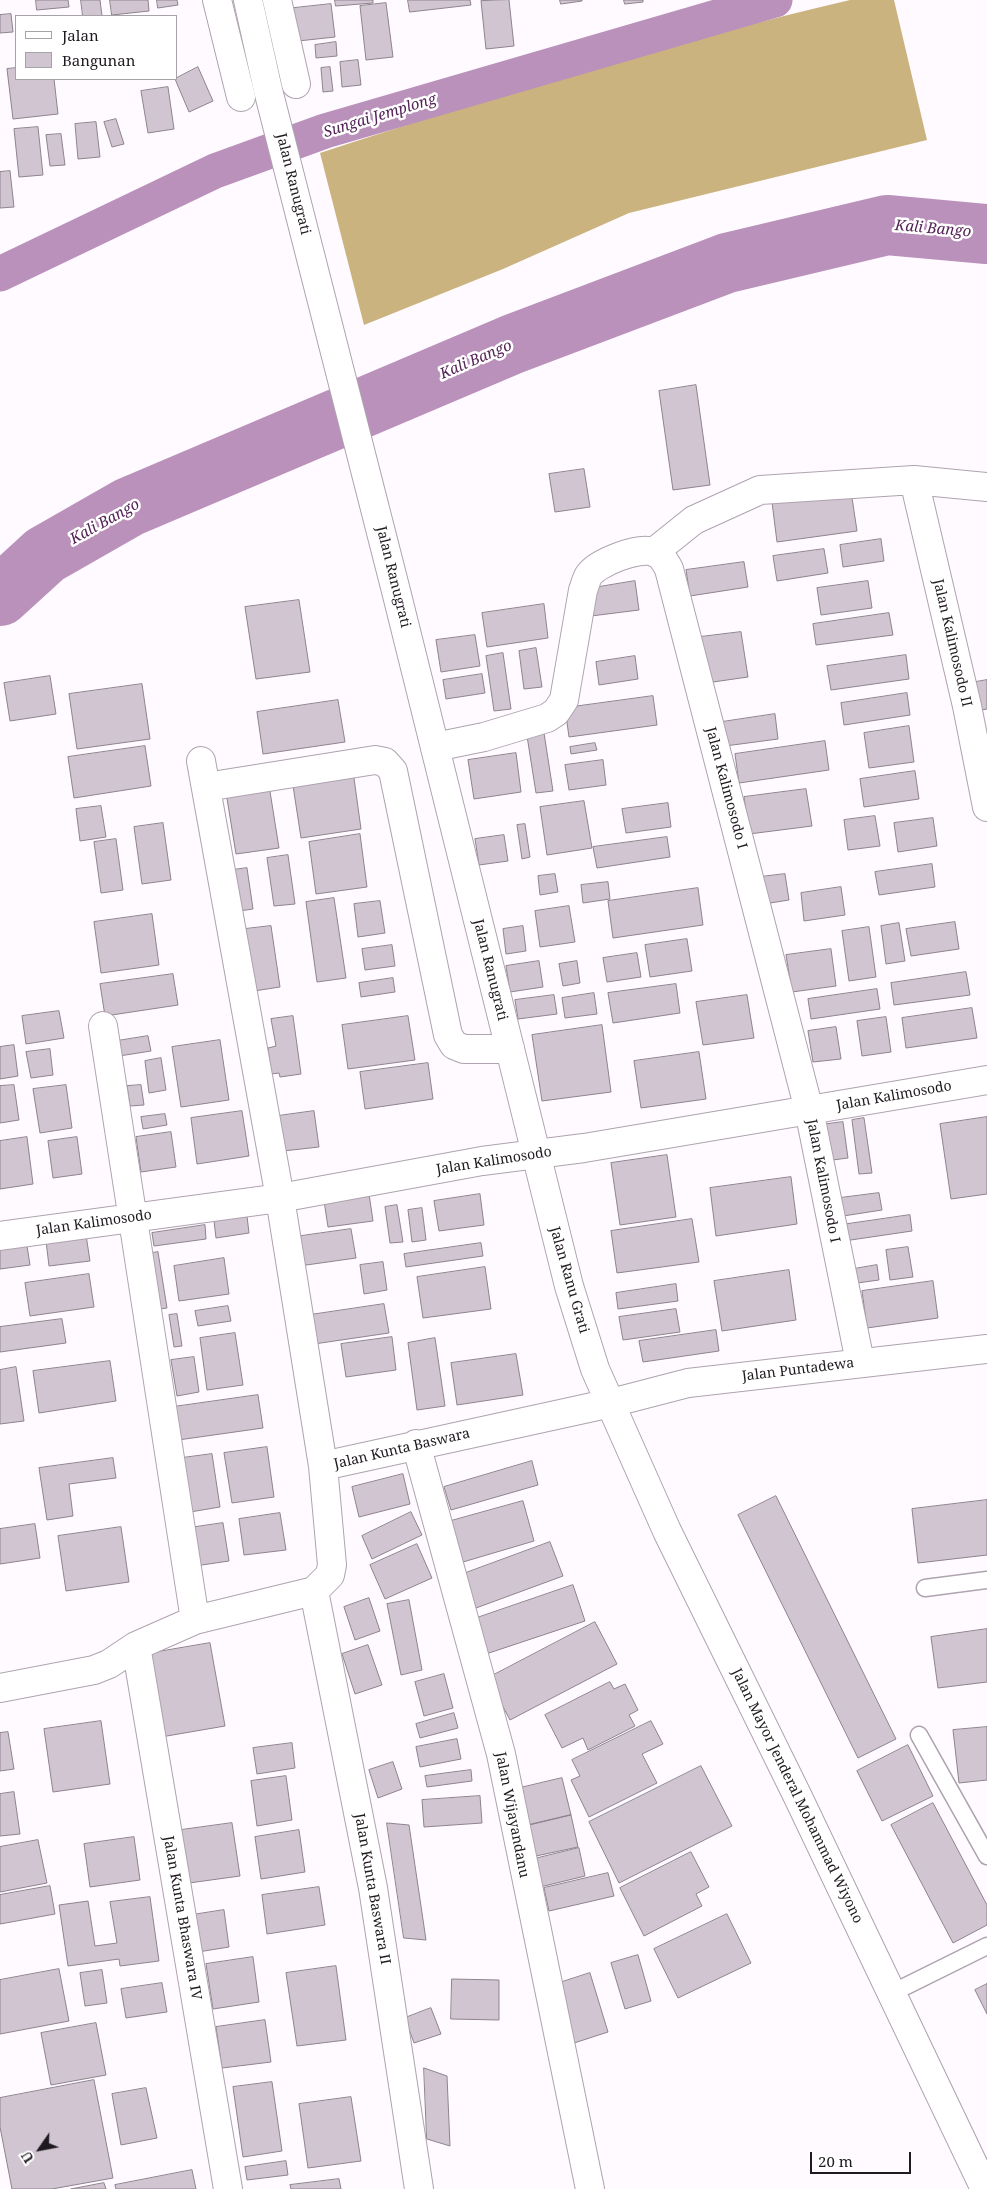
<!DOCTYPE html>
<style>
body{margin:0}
#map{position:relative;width:987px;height:2189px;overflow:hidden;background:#fffaff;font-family:"Noto Serif",serif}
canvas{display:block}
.legend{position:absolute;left:15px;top:15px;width:162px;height:65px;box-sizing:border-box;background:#fff;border:1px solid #a5a3a5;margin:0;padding:6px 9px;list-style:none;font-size:15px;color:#1f1a1f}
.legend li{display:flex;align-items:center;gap:10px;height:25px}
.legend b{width:25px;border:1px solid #a5a3a5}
.north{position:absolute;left:15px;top:2124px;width:50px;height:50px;-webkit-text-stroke:4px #fff;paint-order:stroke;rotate:237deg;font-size:14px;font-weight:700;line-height:20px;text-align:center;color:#1f1a1f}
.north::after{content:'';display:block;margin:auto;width:18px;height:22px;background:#1f1a1f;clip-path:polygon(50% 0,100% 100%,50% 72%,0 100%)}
.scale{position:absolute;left:810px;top:2152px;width:101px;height:22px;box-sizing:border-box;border:2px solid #1f1a1f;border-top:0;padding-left:6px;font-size:15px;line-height:18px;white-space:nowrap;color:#1f1a1f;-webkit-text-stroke:4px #fff;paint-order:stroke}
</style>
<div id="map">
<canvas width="987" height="2189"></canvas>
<ul class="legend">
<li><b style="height:6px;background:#fff"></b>Jalan</li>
<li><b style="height:14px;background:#d0c5d1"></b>Bangunan</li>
</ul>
<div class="north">U</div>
<div class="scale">20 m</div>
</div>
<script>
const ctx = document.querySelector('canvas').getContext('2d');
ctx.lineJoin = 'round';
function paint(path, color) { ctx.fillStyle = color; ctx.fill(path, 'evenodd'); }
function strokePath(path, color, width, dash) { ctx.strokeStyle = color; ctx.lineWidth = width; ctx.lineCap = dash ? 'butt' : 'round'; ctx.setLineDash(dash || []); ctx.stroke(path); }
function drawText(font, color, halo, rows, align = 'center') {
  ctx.font = font + ' "Noto Serif",serif'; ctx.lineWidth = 5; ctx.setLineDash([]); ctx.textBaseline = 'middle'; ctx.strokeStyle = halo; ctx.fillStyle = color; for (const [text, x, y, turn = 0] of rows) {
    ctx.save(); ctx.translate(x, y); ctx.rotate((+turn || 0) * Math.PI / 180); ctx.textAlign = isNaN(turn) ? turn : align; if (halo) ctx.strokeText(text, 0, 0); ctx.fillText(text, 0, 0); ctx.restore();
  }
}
const forest = new Path2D(`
 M850 0H894L927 140 629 213 503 269 364 325 320 153C495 96 671 42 850 0Z`);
const canal = new Path2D(`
 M0 274 215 171 325 131 775 0`);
const river = new Path2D(`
 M0 596 45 555 129 507 513 344 727 263 887 225 987 234`);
const building = new Path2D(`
 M36 0H68L69 7 37 10Z
 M81 0H100L102 16H83Z
 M110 0H148L149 11 112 15Z
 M157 0H177L178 5 158 8Z
 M335 0H373V3L336 6Z
 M408 0H470L471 5 410 12Z
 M509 0 514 46 486 49 481 1Z
 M560 0H582V1L561 4Z
 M624 0H643V2L625 4Z
 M386 3 393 57 366 60 360 6Z
 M331 4 335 37 289 42 285 9Z
 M11 14 13 32 0 33V15Z
 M336 42 337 56 316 58 315 45Z
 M358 60 361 85 342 87 340 62Z
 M198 67 213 101 189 112 175 79Z
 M330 67 333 91 323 92 321 68Z
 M16 68V79H54L58 114 13 119 7 69Z
 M168 87 174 129 148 133 141 91Z
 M116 119 124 144 112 147 104 122Z
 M96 122 100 157 78 159 75 124Z
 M38 127 43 175 19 177 14 129Z
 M61 134 65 165 50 166 46 135Z
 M10 171 14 207 0 208V172Z
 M696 385 710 485 673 490 659 391Z
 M584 469 590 507 555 512 549 474Z
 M851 491 857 531 777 542 772 502Z
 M881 539 884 561 843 567 840 545Z
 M824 549 828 573 777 581 773 556Z
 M744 562 748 587 690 596 686 570Z
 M635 581 639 610 591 616 587 589Z
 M868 581 872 608 821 615 817 588Z
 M299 600 310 672 256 679 245 607Z
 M544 604 548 638 487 647 482 613Z
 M889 613 893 635 816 645 813 624Z
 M741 632 748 677 706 683 700 637Z
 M475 635 480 666 441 672 436 640Z
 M536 648 542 687 524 689 519 651Z
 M503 653 511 709 494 711 486 656Z
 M906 655 909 679 831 690 827 666Z
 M635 656 638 679 599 685 596 662Z
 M482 674 485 693 446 699 443 680Z
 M50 676 56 714 10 721 4 683Z
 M987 680V709L975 711 970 683Z
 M142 684 150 739 77 749 69 694Z
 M907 693 910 715 844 725 841 703Z
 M653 696 657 725 569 737 565 708Z
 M338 700 345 742 263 754 257 712Z
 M775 714 778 739 725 746 722 722Z
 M909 726 914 762 869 768 864 733Z
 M544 733 553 791 536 793 527 736Z
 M825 741 829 770 739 783 735 754Z
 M595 743 597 750 571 754 570 747Z
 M145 746 151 786 74 798 68 757Z
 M516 753 521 792 474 799 468 760Z
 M603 760 606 785 569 790 565 765Z
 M353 771 361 829 301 838 292 779Z
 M915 771 919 799 864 807 860 779Z
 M268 779 279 848 236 854 225 786Z
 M806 789 812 826 749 834 744 797Z
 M584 801 592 848 547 855 540 807Z
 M668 803 671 827 626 833 622 809Z
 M101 806 106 837 80 841 76 809Z
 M875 816 880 846 848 850 844 820Z
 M933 818 937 846 898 852 894 823Z
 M163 823 171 880 142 884 134 827Z
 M525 824 530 857 522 859 517 825Z
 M360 834 367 887 316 894 309 842Z
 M504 835 508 861 479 865 475 839Z
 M667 837 670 857 597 868 593 847Z
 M116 839 123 890 101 893 94 842Z
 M288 855 295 904 274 906 267 858Z
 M932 864 935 887 879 895 875 872Z
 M247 868 253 909 239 911 233 870Z
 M555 874 558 892 540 895 538 876Z
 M785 874 789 900 764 904 760 877Z
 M608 882 610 899 583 903 581 885Z
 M841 887 845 915 804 921 801 893Z
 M698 888 703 925 613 938 608 901Z
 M334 898 346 978 317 982 306 902Z
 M380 901 385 933 358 937 354 904Z
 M569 906 575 942 540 947 535 911Z
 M152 914 159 965 101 973 94 922Z
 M955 922 959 949 911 956 906 929Z
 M899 923 905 961 886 964 881 926Z
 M271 926 280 987 254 991 245 929Z
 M523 926 526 951 506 954 503 929Z
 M869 927 876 977 849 981 842 931Z
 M687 939 692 971 650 977 645 945Z
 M392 945 395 966 365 970 362 949Z
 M831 949 836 986 792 992 786 955Z
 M637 953 641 977 607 982 603 958Z
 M539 961 543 987 510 992 506 966Z
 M577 961 580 983 563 986 559 964Z
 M966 972 970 995 894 1005 891 983Z
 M173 974 178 1005 105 1016 100 984Z
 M393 978 395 992 361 997 359 983Z
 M676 984 680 1013 613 1023 608 993Z
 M877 989 880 1009 811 1019 808 999Z
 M594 993 597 1014 565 1018 562 998Z
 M554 995 557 1014 518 1019 515 1000Z
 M747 995 754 1038 703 1045 696 1002Z
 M972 1008 977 1038 906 1048 902 1018Z
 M59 1011 64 1038 26 1044 22 1016Z
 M293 1016 301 1074 280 1077 279 1073 271 1074 268 1048 276 1046 271 1019Z
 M408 1016 415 1060 348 1069 342 1025Z
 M886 1017 891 1052 862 1056 857 1021Z
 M602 1025 611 1092 542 1101 532 1035Z
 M836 1027 841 1059 813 1062 808 1031Z
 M148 1036 151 1051 119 1056 117 1041Z
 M220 1040 229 1100 181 1107 172 1047Z
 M14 1045 18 1076 0 1079V1047Z
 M50 1049 53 1075 31 1078 26 1052Z
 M699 1052 706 1099 641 1108 634 1061Z
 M161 1058 166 1090 149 1093 145 1061Z
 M428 1063 433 1099 365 1109 360 1072Z
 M14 1085 19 1120 0 1123V1086Z
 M66 1085 72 1128 40 1133 33 1089Z
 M141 1085 144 1105 130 1106 127 1086Z
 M242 1111 249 1156 197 1164 191 1118Z
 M314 1111 319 1147 283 1151 278 1116Z
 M165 1114 167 1125 143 1129 141 1117Z
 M987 1117V1194L951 1199 940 1124Z
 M864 1118 872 1173 859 1174 852 1120Z
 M843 1122 848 1158 825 1161 820 1125Z
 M171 1132 176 1167 141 1172 136 1137Z
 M27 1137 33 1184 0 1189V1141Z
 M77 1137 82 1174 53 1178 48 1141Z
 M667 1155 676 1217 620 1225 611 1163Z
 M791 1177 797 1224 716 1236 710 1188Z
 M368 1187 373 1221 328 1227 323 1194Z
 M879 1193 882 1210 843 1216 840 1198Z
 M480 1194 484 1225 439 1231 434 1201Z
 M397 1205 403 1242 390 1243 385 1207Z
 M422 1208 426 1240 412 1242 408 1210Z
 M910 1215 912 1231 844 1241 841 1225Z
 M247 1216 249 1233 216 1238 214 1221Z
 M692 1219 699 1262 617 1273 611 1231Z
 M205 1225 206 1239 154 1246 152 1233Z
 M351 1229 356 1258 292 1267 287 1238Z
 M86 1235 90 1261 49 1266 46 1241Z
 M481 1243 483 1256 406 1267 404 1254Z
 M27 1246 30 1265 0 1269V1250Z
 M908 1247 913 1277 890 1280 886 1250Z
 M158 1252 167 1308 160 1309 152 1253Z
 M224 1258 229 1294 179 1301 174 1266Z
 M383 1262 387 1290 364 1294 360 1265Z
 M877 1265 879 1280 850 1284 848 1270Z
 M485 1267 491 1309 423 1318 417 1277Z
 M789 1270 796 1320 722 1331 714 1281Z
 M89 1274 94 1307 30 1316 25 1283Z
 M933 1281 938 1318 867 1328 862 1291Z
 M676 1284 678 1301 618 1309 616 1293Z
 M384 1304 389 1333 314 1344 310 1315Z
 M228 1306 231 1321 198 1326 195 1311Z
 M676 1309 680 1332 623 1340 619 1317Z
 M177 1314 182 1346 174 1347 169 1315Z
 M62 1319 66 1343 0 1352V1327Z
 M716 1330 719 1351 643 1362 639 1341Z
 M235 1333 243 1385 207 1390 200 1338Z
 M392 1337 396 1370 346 1377 341 1344Z
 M435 1338 445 1406 417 1410 408 1343Z
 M516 1354 523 1395 457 1405 451 1363Z
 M194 1357 199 1392 177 1396 171 1360Z
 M110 1361 116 1401 39 1413 33 1371Z
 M16 1367 24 1421 0 1424V1370Z
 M258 1395 263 1428 171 1441 166 1408Z
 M267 1447 274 1497 232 1503 224 1453Z
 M212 1454 220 1507 190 1512 182 1458Z
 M113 1458 116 1478 69 1484 73 1516 47 1520 39 1468Z
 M532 1461 538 1485 451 1510 444 1487Z
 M403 1474 410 1504 359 1517 352 1487Z
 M776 1496 896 1739 858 1758 738 1515Z
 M987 1500V1555L918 1563 912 1509Z
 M523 1501 534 1541 463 1562 451 1521Z
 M411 1512 422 1535 372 1559 362 1536Z
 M280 1513 286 1550 244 1555 239 1519Z
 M223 1523 229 1561 195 1566 189 1528Z
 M35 1524 40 1558 0 1564V1529Z
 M121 1527 129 1582 66 1591 58 1536Z
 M550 1542 563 1576 476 1608 463 1574Z
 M417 1544 432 1578 385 1599 370 1565Z
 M573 1585 585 1621 483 1655 471 1620Z
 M369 1598 380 1631 355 1640 344 1607Z
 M409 1600 422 1670 401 1675 387 1604Z
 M595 1622 617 1664 510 1720 488 1678Z
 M987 1629V1682L938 1688 931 1637Z
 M210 1643 225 1726 161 1737 146 1654Z
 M368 1645 382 1685 355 1694 342 1654Z
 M444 1674 453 1708 424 1716 415 1682Z
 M610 1682 614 1689 625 1684 638 1710 629 1715 635 1726 588 1750 583 1738 562 1748 545 1715Z
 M454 1713 458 1728 420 1738 416 1724Z
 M101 1721 110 1784 53 1792 44 1729Z
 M651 1721 663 1744 642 1754 657 1783 589 1817 571 1780 580 1776 572 1760Z
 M987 1727V1780L959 1783 953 1730Z
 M8 1732 14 1769 0 1771V1733Z
 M457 1739 461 1759 420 1767 416 1747Z
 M292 1743 295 1768 257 1774 253 1748Z
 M908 1745 933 1796 882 1821 857 1771Z
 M393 1762 402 1789 378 1798 369 1770Z
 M701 1766 732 1826 619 1883 589 1822Z
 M471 1770 472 1781 427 1787 425 1776Z
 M286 1776 292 1820 257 1826 251 1781Z
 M562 1778 571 1815 529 1825 520 1788Z
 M14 1792 20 1834 0 1836V1794Z
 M480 1796 482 1823 424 1827 422 1800Z
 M933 1803 987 1905V1925L953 1943 891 1825Z
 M571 1815 578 1847 536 1856 529 1825Z
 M232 1823 240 1876 189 1883 181 1830Z
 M387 1823 409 1825 426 1940 404 1938Z
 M299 1830 305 1872 261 1879 255 1837Z
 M134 1837 140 1880 90 1887 84 1844Z
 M38 1840 47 1883 0 1892V1847Z
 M579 1848 585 1876 532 1889 526 1861Z
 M691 1852 709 1887 696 1894 702 1906 644 1936 620 1888Z
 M608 1873 614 1896 549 1911 544 1888Z
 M50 1886 55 1914 0 1924V1895Z
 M319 1887 325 1925 267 1934 262 1895Z
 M150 1897 159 1961 120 1966 119 1959 68 1966 59 1905 88 1901 95 1946 117 1943 110 1902Z
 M224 1910 229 1947 198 1952 192 1915Z
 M727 1914 751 1963 678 1998 654 1949Z
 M638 1955 651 2001 625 2009 611 1963Z
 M253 1957 259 2002 213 2009 206 1964Z
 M336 1966 346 2040 297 2046 286 1973Z
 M59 1969 69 2021 0 2034V1980Z
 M102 1970 107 2003 85 2006 80 1973Z
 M590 1973 608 2032 571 2044 553 1985Z
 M452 1979 499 1980V2020L451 2019Z
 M162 1983 167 2012 126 2018 121 1989Z
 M987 1984V2014L975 1990Z
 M431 2008 441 2034 414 2043 405 2018Z
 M265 2020 271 2062 222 2068 216 2027Z
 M96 2023 106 2075 51 2085 41 2033Z
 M424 2068 447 2076 450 2146 427 2139Z
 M94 2080 113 2178 52 2189H12L0 2127V2098Z
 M272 2082 282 2151 243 2157 233 2087Z
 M146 2088 157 2138 121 2145 112 2094Z
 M351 2097 361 2161 308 2168 299 2104Z
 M286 2161 288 2175 247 2180 245 2167Z
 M192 2170 196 2189H116L115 2185Z
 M339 2179 341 2189H291L290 2185Z
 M104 2183 106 2189H71Z`);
const service = new Path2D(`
 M925 1588 987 1580
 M919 1735 987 1856
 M892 1993 987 1946`);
const minor = new Path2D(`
 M217 0 241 97
 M277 0 296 84
 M914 480 967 706 987 807
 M654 552 694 520 760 490 914 480 987 487
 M435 747 484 737 547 718 556 712 564 700 583 590C585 586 586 579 589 575 597 563 639 546 653 552 661 554 666 563 669 569L809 1110 860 1362
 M206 787 375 760 385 762 393 771 448 1035 454 1045 464 1049H510
 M103 1026 195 1620
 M0 1236 280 1198 482 1161 584 1148 987 1080
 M416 1444 501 1754 590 2189
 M323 1466 611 1403
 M314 1591 373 1888 419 2189
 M136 1646 228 2189
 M0 1688 94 1670 109 1664 136 1646 195 1620 314 1591 330 1575 332 1565 323 1466 280 1198 201 761`);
const tertiary = new Path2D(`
 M611 1403 688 1383 987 1349`);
const primary = new Path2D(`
 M248 0 268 90 395 587 569 1286 595 1369 667 1531 797 1795 985 2189`);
const streetNames = [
 ["Jalan Ranugrati",293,184,76],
 ["Jalan Ranugrati",393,577,76],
 ["Jalan Kalimosodo II",952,643,77],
 ["Jalan Kalimosodo I",726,788,75],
 ["Jalan Ranugrati",490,970,76],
 ["Jalan Kalimosodo",894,1096,-10],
 ["Jalan Kalimosodo",494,1161,-9],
 ["Jalan Kalimosodo I",823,1181,79],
 ["Jalan Kalimosodo",94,1223,-8],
 ["Jalan Ranu Grati",569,1280,74],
 ["Jalan Puntadewa",798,1370,-7],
 ["Jalan Kunta Baswara",402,1449,-13],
 ["Jalan Mayor Jenderal Mohammad Wiyono",797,1796,64],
 ["Jalan Wijayandanu",512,1815,79],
 ["Jalan Kunta Baswara II",372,1889,80],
 ["Jalan Kunta Bhaswara IV",182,1918,80]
];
const waterNames = [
 ["Sungai Jemplong",380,116,-17],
 ["Kali Bango",933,229,5],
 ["Kali Bango",476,360,-23],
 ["Kali Bango",105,522,-29]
];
paint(forest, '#cab37f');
strokePath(canal, '#b991ba', 35);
strokePath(river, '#b991ba', 60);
paint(building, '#d0c5d1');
strokePath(building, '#8e838e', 1);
strokePath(service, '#aea3af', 19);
strokePath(minor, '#aea3af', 30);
strokePath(tertiary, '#aea3af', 30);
strokePath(primary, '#aea3af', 30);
strokePath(service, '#fff', 16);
strokePath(minor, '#fff', 28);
strokePath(tertiary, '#fff', 28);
strokePath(primary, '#fff', 28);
drawText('14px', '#1f1a1f', '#fff', streetNames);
drawText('italic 15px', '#532256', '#fff', waterNames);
</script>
